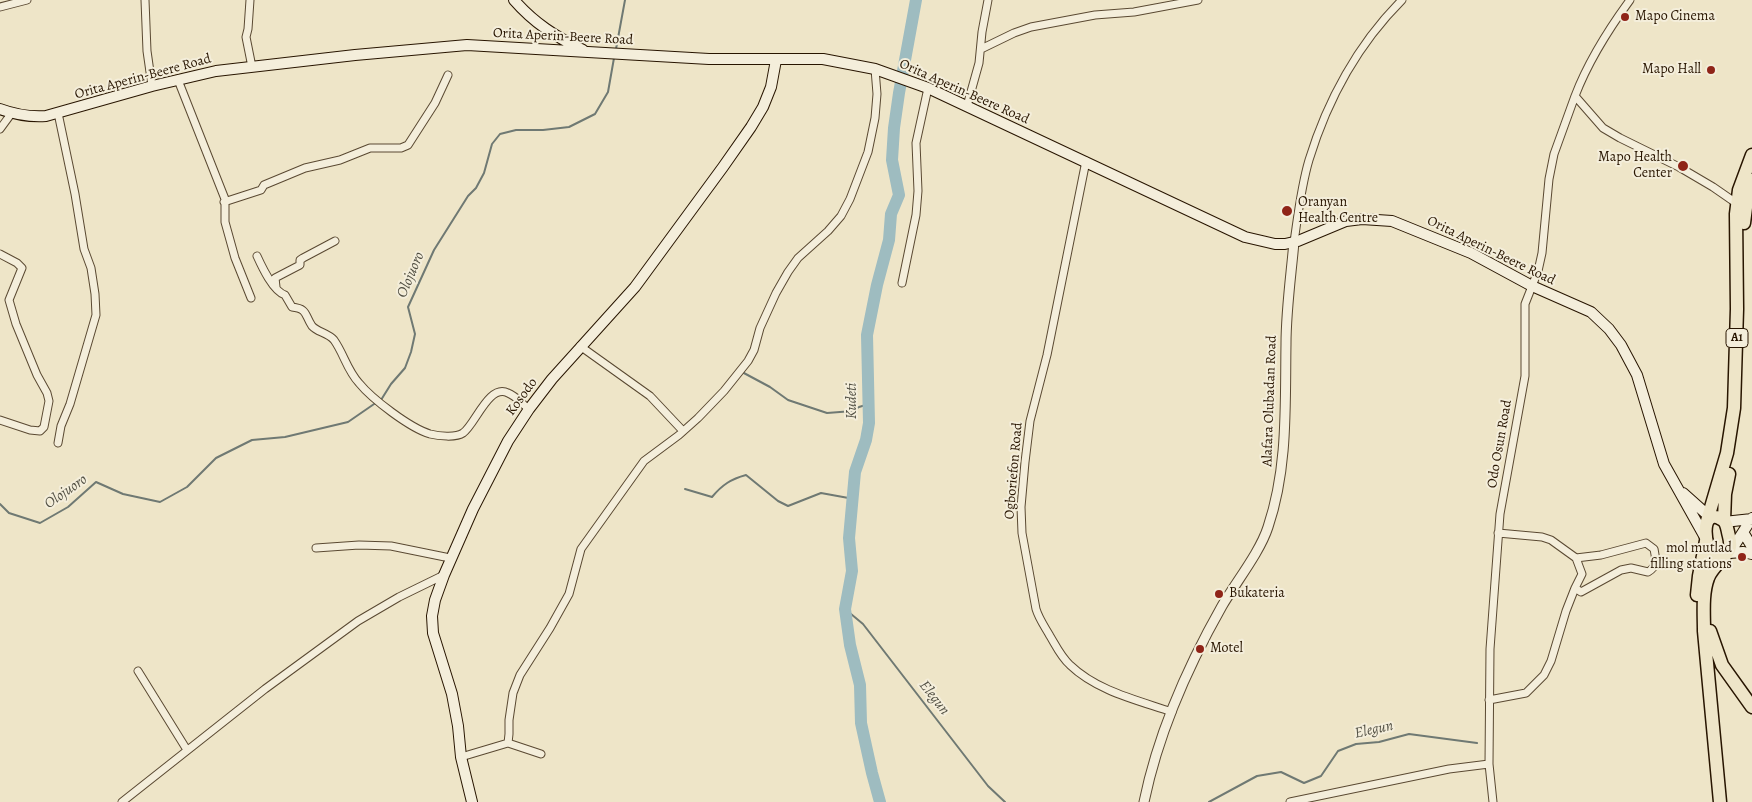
<!DOCTYPE html>
<style>
body{margin:0}
canvas{display:block;background:#eee5c8}
</style>
<canvas width="1752" height="802"></canvas>
<script>
const ctx = document.querySelector('canvas').getContext('2d');
ctx.lineJoin = 'round';
function strokePath(path, color, width, dash) { ctx.strokeStyle = color; ctx.lineWidth = width; ctx.lineCap = dash ? 'butt' : 'round'; ctx.setLineDash(dash || []); ctx.stroke(path); }
function drawText(font, color, halo, rows, align = 'center') {
  ctx.font = font + ' Alegreya,serif'; ctx.lineWidth = 4; ctx.setLineDash([]); ctx.textBaseline = 'middle'; ctx.strokeStyle = halo; ctx.fillStyle = color; for (const [text, x, y, turn = 0] of rows) {
    ctx.save(); ctx.translate(x, y); ctx.rotate((+turn || 0) * Math.PI / 180); ctx.textAlign = isNaN(turn) ? turn : align; if (halo) ctx.strokeText(text, 0, 0); ctx.fillText(text, 0, 0); ctx.restore();
  }
}
const stream = new Path2D(`
 M616 49 625 0
 M742 372 770 387 788 400 827 413 853 411 859 407 869 404
 M381 400 391 384 405 368 411 352 415 334 408 307 434 250 468 196 476 188 484 173 492 144 500 134 516 130H543L569 127 595 114 608 92 614 58
 M685 489 712 497C722 485 731 479 746 475L778 501 788 506 821 493 854 499
 M0 504 9 513 40 523 68 507 96 482 123 494 160 502 187 487 216 458 252 440 285 437 348 422 377 402
 M845 609 863 624 988 786 1005 802
 M1209 802 1257 776 1281 772 1304 783 1321 776 1338 751 1356 744 1379 742 1409 734 1477 743`);
const river = new Path2D(`
 M880 802 872 773 861 723 860 685 850 645 845 609 852 571 849 538 855 472 866 440 869 423 867 335 877 285 889 240 891 214 899 195 892 160 894 128 899 93 916 0`);
const minor = new Path2D(`
 M145 0 147 51 152 86
 M250 0 248 29 246 37 252 67
 M1630 0C1608 30 1588 62 1575 96L1603 128 1620 138 1679 167 1713 187 1739 205
 M0 7 27 0
 M981 49 1014 33 1031 27 1095 15 1134 12 1198 0
 M178 80 225 199V222L235 258 251 298
 M967 106 979 63 982 32 988 0
 M0 129 11 114
 M1086 161 1047 355 1030 421 1025 462 1021 507 1022 533 1036 609C1039 619 1045 627 1050 636 1056 646 1061 657 1070 665 1097 691 1137 700 1172 712
 M224 202 261 190 264 185 305 168 340 160 370 148H401L408 145 435 103 448 75
 M1294 242C1298 215 1301 187 1309 160 1327 101 1358 44 1402 0
 M0 254 17 263 22 268 9 300 16 324 37 375 47 393 49 401 44 427 40 431 30 430 0 420
 M257 256C262 267 273 291 285 295L292 307C308 309 304 314 312 326 317 332 328 333 334 340 344 354 347 370 359 383 372 399 410 428 430 434 438 436 456 438 463 433 475 425 489 383 508 393 516 396 522 404 529 409
 M902 283 916 215 918 191 916 143 928 88
 M276 287 275 278 300 265V260L303 258 335 241
 M580 346 650 396 683 431
 M58 443 61 426 70 404 96 315 95 294 91 268 84 249 75 194 58 113
 M316 548 359 545 391 546 450 558
 M1575 588 1582 574 1576 558
 M138 671 187 750
 M1489 700 1526 693 1544 675 1551 661 1566 611 1575 588 1581 592 1621 570 1631 568 1648 572C1658 566 1656 559 1654 549L1646 543 1601 555 1576 558 1551 540 1542 537 1498 533
 M508 743 541 754
 M461 757 508 743 509 734V720L513 693 520 675 550 628 569 594 581 549 644 461 679 435 698 418 724 391 748 361 754 350 760 328 776 293 788 272 798 258 828 231 841 216 850 199 868 152 875 118 877 94 875 69
 M122 802 265 689 358 621 399 597 444 575
 M1290 802 1449 769 1489 764
 M1493 802 1489 764 1490 649 1500 514 1525 376V304L1538 271 1542 253 1549 179 1554 154 1575 96`);
const tertiary = new Path2D(`
 M1144 802C1158 734 1188 666 1222 606 1236 582 1260 552 1268 527 1288 468 1285 406 1286 344 1286 310 1291 276 1294 242`);
const secondary = new Path2D(`
 M514 0C534 23 556 37 583 50
 M0 109C16 115 30 117 46 116L152 86 216 71 355 55 467 45 709 59H823L875 69 928 88 1245 237 1275 244H1285L1298 241 1346 221 1362 219 1392 221 1471 253 1532 286 1591 312 1609 329 1621 345 1637 375 1664 464 1706 539
 M1683 493 1711 518
 M1724 522 1752 519
 M1743 532 1752 547
 M1729 551 1734 546 1752 518
 M1729 553 1743 552 1752 554
 M472 802 461 757 458 726 452 694 433 633 432 616 435 600 444 575 473 509 508 441 529 409 552 379 635 287 723 167 751 127 763 107 771 87 776 60`);
const trunk = new Path2D(`
 M1744 223 1747 200 1752 180
 M1707 521 1727 453 1734 408 1737 309 1736 214 1739 190 1752 155
 M1724 521 1725 494 1729 474
 M1697 595 1699 576 1706 541
 M1710 631 1722 665 1752 707
 M1720 802 1704 631C1704 614 1702 594 1708 578 1712 566 1729 555 1730 547 1731 542 1729 537 1728 532 1727 527 1726 521 1721 519 1700 507 1703 548 1715 557L1725 556`);
const markers = [
 [1625,17,5,"#8f2418"],
 [1711,70,5,"#8f2418"],
 [1683,166,6,"#8f2418"],
 [1287,211,6,"#8f2418"],
 [1742,557,5,"#8f2418"],
 [1219,594,5,"#8f2418"],
 [1200,649,5,"#8f2418"]
];
const shields = [
 [1737,338,22]
];
const shieldNames = [
 ["A1",1737,338]
];
const poiNames = [
 ["Mapo Cinema",1635,17],
 ["Mapo Hall",1701,70,"right"],
 ["Mapo Health",1672,158,"right"],
 ["Center",1672,174,"right"],
 ["Oranyan",1298,203],
 ["Health Centre",1298,219],
 ["mol mutlad",1732,549,"right"],
 ["filling stations",1732,565,"right"],
 ["Bukateria",1229,594],
 ["Motel",1210,649]
];
const streetNames = [
 ["Orita Aperin-Beere Road",563,37,3],
 ["Orita Aperin-Beere Road",143,77,-15],
 ["Orita Aperin-Beere Road",964,92,24],
 ["Orita Aperin-Beere Road",1491,251,26],
 ["Kosodo",522,397,-54],
 ["Alafara Olubadan Road",1270,401,-88],
 ["Odo Osun Road",1500,444,-80],
 ["Ogboriefon Road",1014,471,-85]
];
const waterNames = [
 ["Olojuoro",411,275,-67],
 ["Kudeti",852,401,-90],
 ["Olojuoro",66,492,-35],
 ["Elegun",934,698,52],
 ["Elegun",1374,730,-12]
];
strokePath(stream, '#6f7973', 2);
strokePath(river, '#9ebcc0', 12);
strokePath(minor, '#5a4932', 9);
strokePath(tertiary, '#5a4932', 11);
strokePath(secondary, '#281500', 12);
strokePath(trunk, '#281500', 15);
strokePath(minor, '#f4eedb', 7);
strokePath(tertiary, '#f4eedb', 9);
strokePath(secondary, '#f4eedb', 10);
strokePath(trunk, '#eee5c8', 12);
for (const [x, y, r, color] of markers) { const dot = new Path2D(); dot.arc(x, y, r, 0, 2 * Math.PI); ctx.fillStyle = color; ctx.fill(dot); strokePath(dot, '#f4eedb', 2); }
for (const [x, y, w] of shields) { const box = new Path2D(); box.roundRect(x - w / 2, y - 9.5, w, 19, 4); ctx.fillStyle = '#f4eedb'; ctx.fill(box); strokePath(box, '#281500', 1); }
drawText('bold 12px', '#281500', null, shieldNames);
drawText('14px', '#281500', '#f4eedb', poiNames, 'left');
drawText('14px', '#281500', '#f4eedb', streetNames);
drawText('italic 15px', '#514f43', '#f4eedb', waterNames);
</script>
